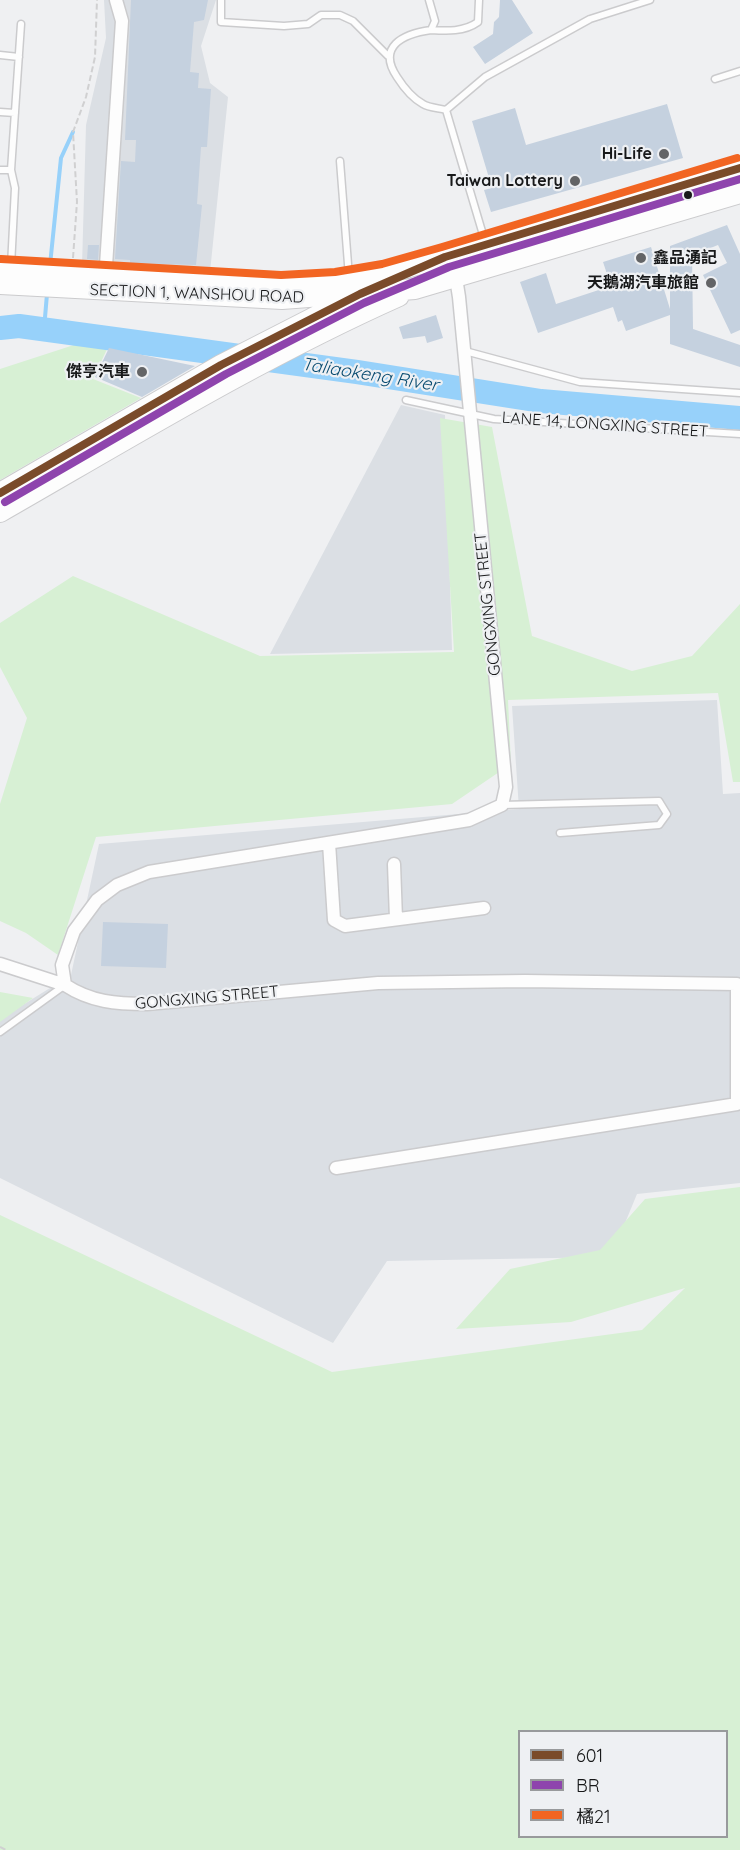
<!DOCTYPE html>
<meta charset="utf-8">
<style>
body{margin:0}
#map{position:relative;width:740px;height:1850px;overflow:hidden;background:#eff0f2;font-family:Quicksand,"Noto Sans TC",sans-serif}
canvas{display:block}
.legend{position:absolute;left:518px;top:1730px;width:210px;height:108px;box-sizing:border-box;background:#eef0f3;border:2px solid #989a9c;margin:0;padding:8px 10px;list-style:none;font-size:18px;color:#18191a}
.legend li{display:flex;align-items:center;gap:12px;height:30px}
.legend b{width:30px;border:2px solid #989a9c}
</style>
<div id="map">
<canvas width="740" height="1850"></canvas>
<ul class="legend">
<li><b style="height:8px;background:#7a4b2a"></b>601</li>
<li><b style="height:8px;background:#8e44ad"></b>BR</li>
<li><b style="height:8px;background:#f26522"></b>橘21</li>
</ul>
</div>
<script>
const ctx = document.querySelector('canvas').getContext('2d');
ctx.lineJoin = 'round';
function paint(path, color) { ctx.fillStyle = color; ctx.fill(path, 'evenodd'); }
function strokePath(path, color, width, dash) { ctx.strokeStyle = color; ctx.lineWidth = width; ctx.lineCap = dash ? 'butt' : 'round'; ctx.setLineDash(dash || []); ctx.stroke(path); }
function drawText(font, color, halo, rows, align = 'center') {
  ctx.font = font + ' Quicksand,"Noto Sans TC",sans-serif'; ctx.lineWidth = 4.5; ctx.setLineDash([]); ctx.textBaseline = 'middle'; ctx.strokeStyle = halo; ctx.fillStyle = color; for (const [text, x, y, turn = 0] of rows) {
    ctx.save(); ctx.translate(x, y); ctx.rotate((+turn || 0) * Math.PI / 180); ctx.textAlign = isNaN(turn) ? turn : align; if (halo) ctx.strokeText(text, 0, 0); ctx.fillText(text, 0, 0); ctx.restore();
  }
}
const built = new Path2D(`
 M104 0H216L201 46 210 83 228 97 210 272 82 266 86 125 106 38Z
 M401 405 445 415 452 650 270 654Z
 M717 700 723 794 740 793V1183L637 1194 611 1257 387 1261 333 1343 0 1178V1019L71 975 99 844 519 809 512 706Z`);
const green = new Path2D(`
 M80 343 108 347 93 379 141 398 0 480V369Z
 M440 418 492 427 532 636 632 671 692 656 740 604V782H733L718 693 508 700 511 764 452 804 96 837 58 955 26 933 0 921V804L27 718 0 667V623L73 576 260 656 454 652Z
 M0 992 33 998 0 1022Z
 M740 1187V1850H0V1215L332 1372 642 1330 685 1288 571 1322 456 1329 510 1269 600 1250 645 1199ZM520 1732H726V1836H520Z`);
const stream = new Path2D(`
 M50 265 61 158 73 132
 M44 329 47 294`);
const river = new Path2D(`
 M0 328 19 326 357 372 541 401 740 418`);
const building = new Path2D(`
 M131 0H208L204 20 194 22 190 72 199 73 198 88 211 89 207 147H201L197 204 202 205 196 265 130 263V260L115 259 121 161 135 162 136 140H125Z
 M500 0H512L533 33 485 64 473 47 493 34 494 22 499 17Z
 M667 104 683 158 491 212 484 190 492 188 472 121 515 108 526 145Z
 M727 225 740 254V330L731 334 703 275 727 263 718 245 693 255 692 252 693 329 740 345V367L670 344V315L626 331 622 320 618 322 613 307 538 333 520 282 546 273 556 304 611 286 603 262 651 247 670 309V246Z
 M88 245H99L98 260 87 259Z
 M436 315 443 338 427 343 425 336 403 339 399 327Z
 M109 348 195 366 142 397 95 377Z
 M103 922 168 924 166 968 101 966Z`);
const path = new Path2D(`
 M73 258 77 202 73 132 86 97 95 57 97 0
 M0 1847 6 1850`);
const service = new Path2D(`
 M221 0V22L284 26 308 24 321 15H340L353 21 388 56
 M429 0 435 21 431 30C402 34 377 47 397 77 404 88 412 98 423 104 429 108 439 108 446 110
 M431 30C447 31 464 32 478 22L479 0
 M0 55 19 57
 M715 79 740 71
 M0 112 15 113
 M340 161 349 277
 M0 170H11
 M492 265 446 110 485 77 590 19 650 0
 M11 266 15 188 11 170 21 24
 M465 351 580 382 740 393
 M406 400 494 419 740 434
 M502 805 659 801 667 814 659 825 560 833
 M0 1032 65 985`);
const minor = new Path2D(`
 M105 281 122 21 116 0
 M329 843 334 920 345 926 484 908
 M394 864 396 919
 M0 964 65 985
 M336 1168 737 1104V984L525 981 378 983 147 1004C116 1004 91 1002 65 985L62 965 74 931 97 900 117 885 149 872 469 820 502 805 506 787 459 297 456 278 445 257`);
const primary = new Path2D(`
 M0 269 281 286 336 282 384 274 445 257 740 168
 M0 284 282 299 415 289 740 193
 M0 493 221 365 352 298
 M0 512C131 437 260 358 399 296`);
const bus1 = new Path2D(`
 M0 493 221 365 360 294 445 257 740 168`);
const bus2 = new Path2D(`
 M5 502 226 374 364 303 449 267 740 179`);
const bus3 = new Path2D(`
 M1 259 281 275 335 272 382 264 442 247 737 158`);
const markers = [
 [664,154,6,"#636466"],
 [575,181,6,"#636466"],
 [688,195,5,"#18191a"],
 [641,258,6,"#636466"],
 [711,283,6,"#636466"],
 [142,372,6,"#636466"]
];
const poiNames = [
 ["Hi-Life",652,154],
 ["Taiwan Lottery",563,181],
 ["鑫品湧記",653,258,"left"],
 ["天鵝湖汽車旅館",699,283],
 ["傑亨汽車",130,372]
];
const streetNames = [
 ["SECTION 1, WANSHOU ROAD",197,294,2],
 ["LANE 14, LONGXING STREET",605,425,4],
 ["GONGXING STREET",488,604,-96],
 ["GONGXING STREET",207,998,-5]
];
const waterNames = [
 ["Taliaokeng River",370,375,9]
];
paint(built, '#dbdfe4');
paint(green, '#d7f0d4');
strokePath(stream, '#97d1fa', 4);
strokePath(river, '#97d1fa', 24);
paint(building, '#c5d1df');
strokePath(service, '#cbcbcd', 9);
strokePath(minor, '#cbcbcd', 15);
strokePath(primary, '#cbcbcd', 22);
strokePath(path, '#d0d0d1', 2, [6, 3]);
strokePath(service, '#fdfdfd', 6);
strokePath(minor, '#fdfdfd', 12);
strokePath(primary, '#fdfdfd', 20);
strokePath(bus1, '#7a4b2a', 8);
strokePath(bus2, '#8e44ad', 8);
strokePath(bus3, '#f26522', 8);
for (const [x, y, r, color] of markers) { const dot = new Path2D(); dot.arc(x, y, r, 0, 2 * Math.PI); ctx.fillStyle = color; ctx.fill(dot); strokePath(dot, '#eef0f3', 2); }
drawText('bold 16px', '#18191a', '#eef0f3', poiNames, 'right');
drawText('16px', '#18191a', '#eef0f3', streetNames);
drawText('italic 18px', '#084b70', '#eef0f3', waterNames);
</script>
